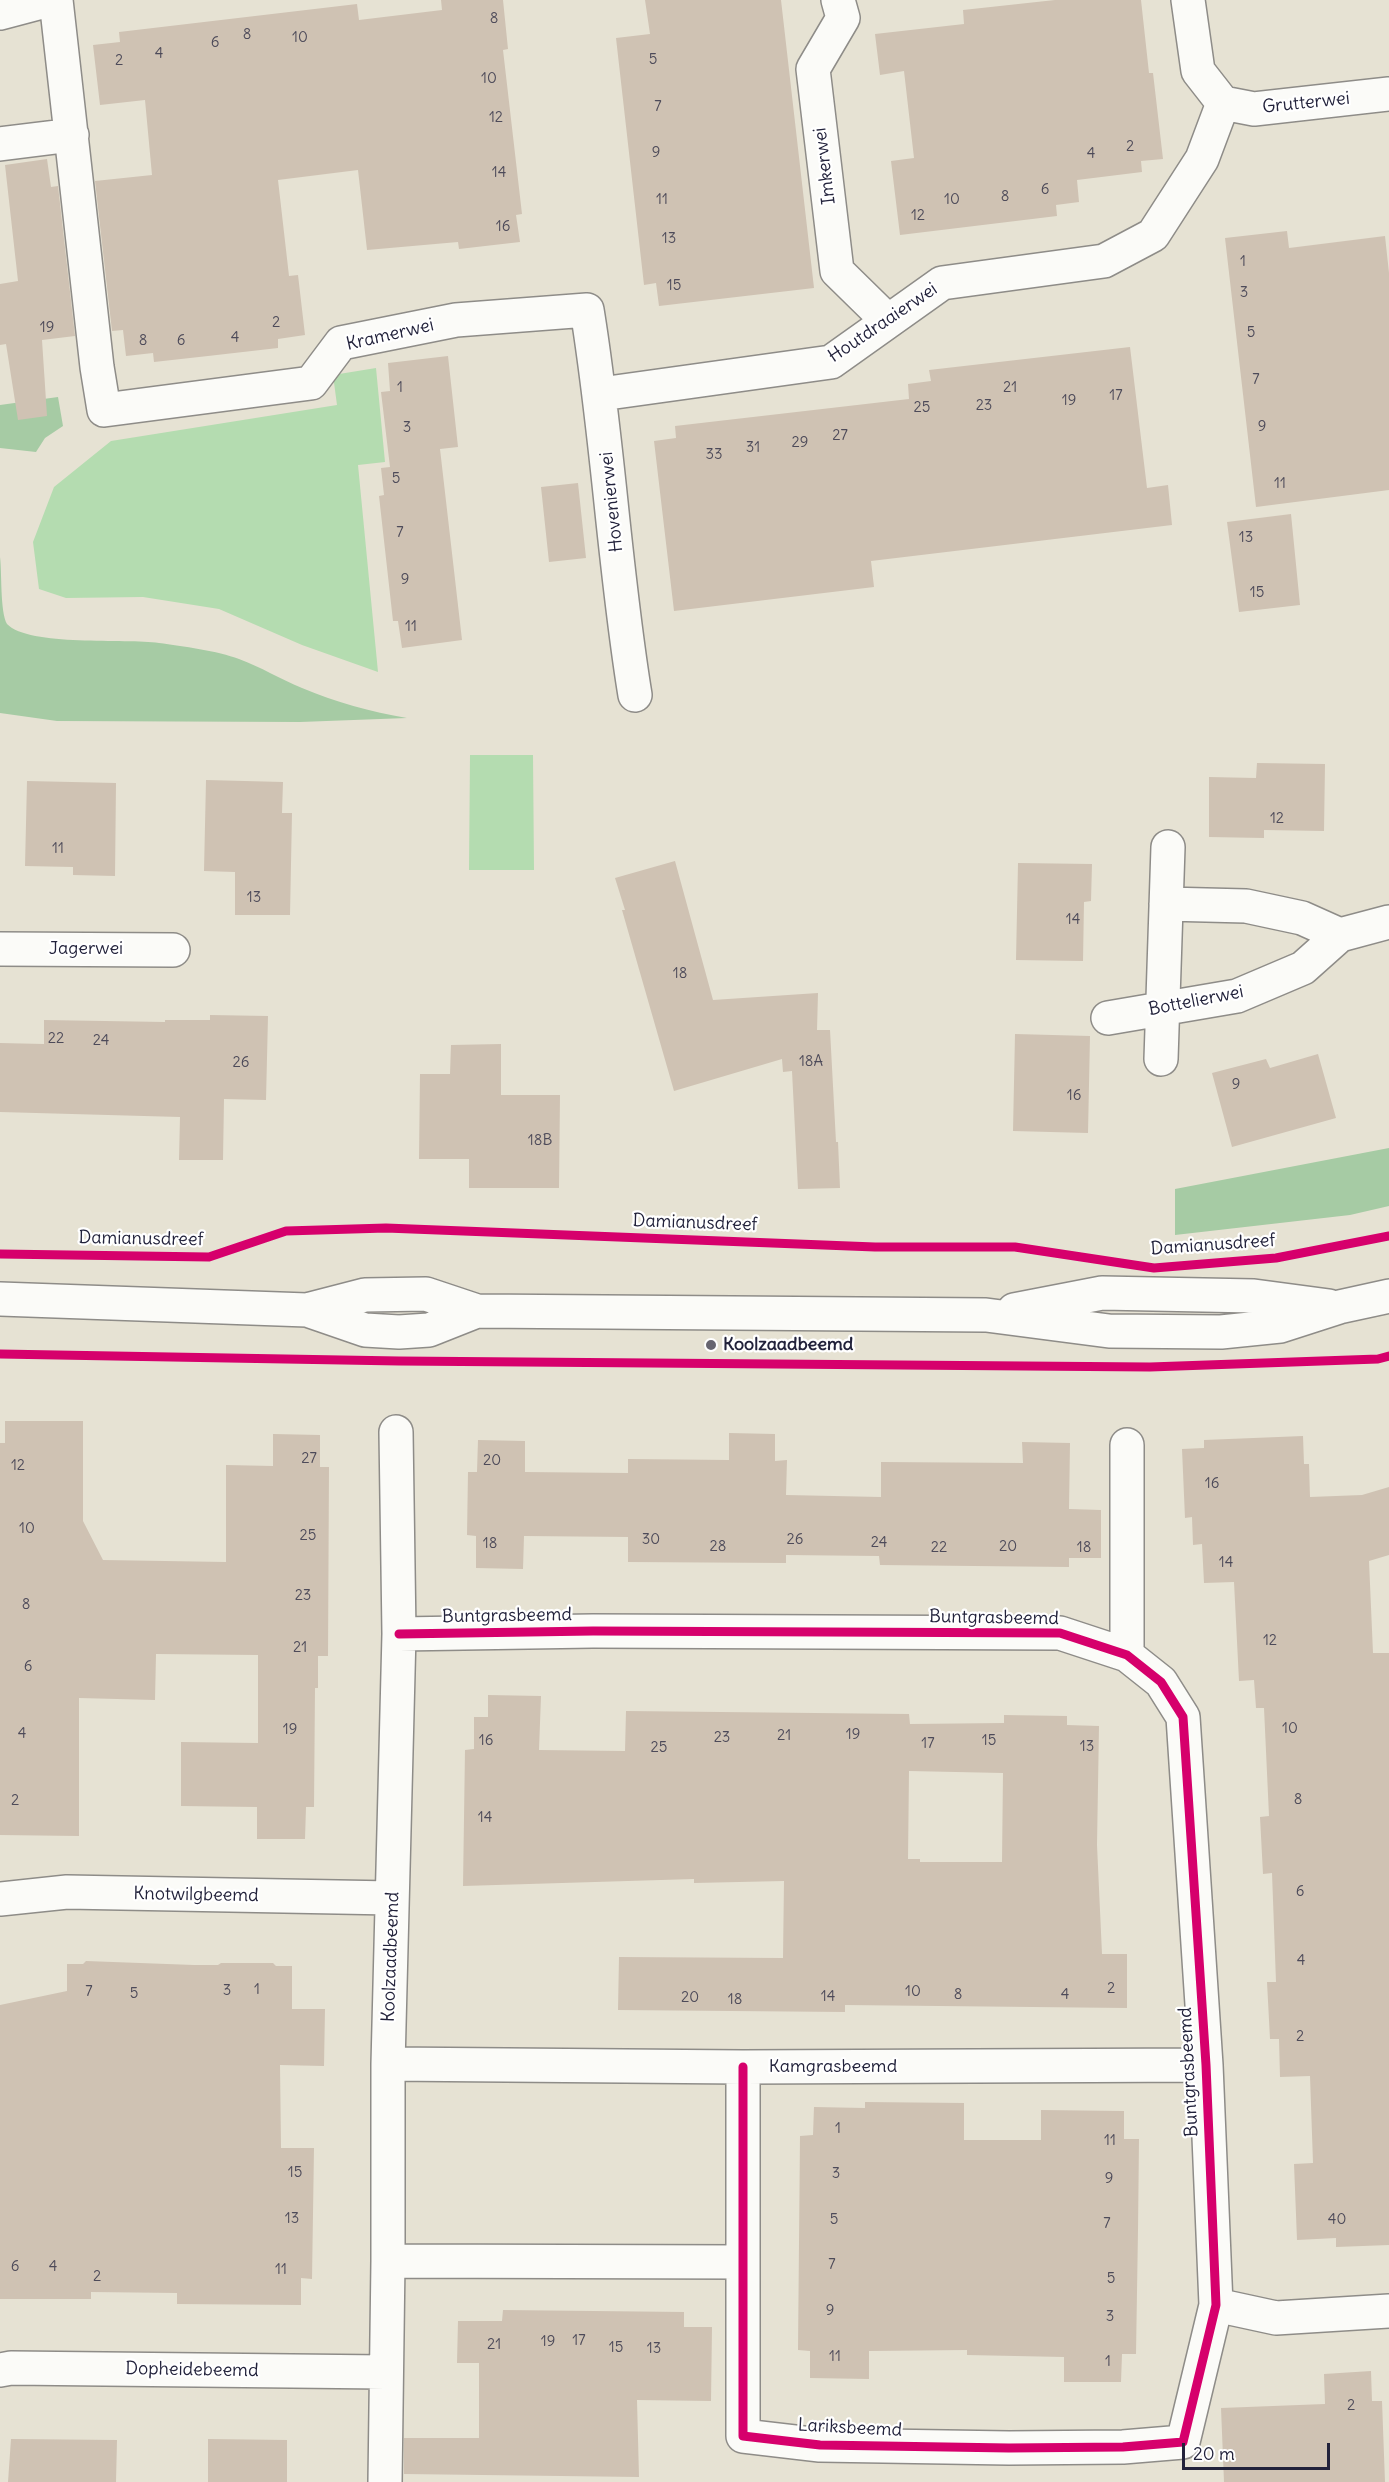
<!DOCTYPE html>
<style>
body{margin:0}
#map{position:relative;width:1389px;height:2482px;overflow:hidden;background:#e6e2d3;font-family:Delius,sans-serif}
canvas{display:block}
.scale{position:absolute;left:1182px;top:2443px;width:148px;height:27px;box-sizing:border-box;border:3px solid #22223b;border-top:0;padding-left:8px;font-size:18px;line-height:21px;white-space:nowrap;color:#22223b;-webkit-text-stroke:4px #fff;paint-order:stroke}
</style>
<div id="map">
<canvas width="1389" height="2482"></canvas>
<div class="scale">20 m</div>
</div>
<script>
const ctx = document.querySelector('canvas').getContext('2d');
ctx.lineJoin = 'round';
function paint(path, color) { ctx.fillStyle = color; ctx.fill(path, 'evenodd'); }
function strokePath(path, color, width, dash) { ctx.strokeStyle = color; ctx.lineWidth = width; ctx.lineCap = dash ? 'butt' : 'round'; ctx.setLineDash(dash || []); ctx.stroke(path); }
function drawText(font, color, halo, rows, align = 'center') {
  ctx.font = font + ' Delius,sans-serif'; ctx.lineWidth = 4.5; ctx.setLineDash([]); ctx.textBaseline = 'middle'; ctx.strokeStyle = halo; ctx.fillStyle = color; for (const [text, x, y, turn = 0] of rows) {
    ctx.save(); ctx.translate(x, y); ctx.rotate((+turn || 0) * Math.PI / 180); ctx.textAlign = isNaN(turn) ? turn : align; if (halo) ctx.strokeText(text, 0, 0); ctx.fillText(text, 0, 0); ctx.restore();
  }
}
const green = new Path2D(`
 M376 368 385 462 358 465 378 672 302 645 219 609 143 597 66 598 39 589 33 542 54 487 111 441 337 405 333 375Z
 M470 755H533L534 870H469Z`);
const forest = new Path2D(`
 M58 397 63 426 45 438 36 452 0 448V405Z
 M0 557C2 573 0 612 7 624 29 647 126 638 159 643 182 646 218 651 239 659 261 667 280 679 302 688 335 702 371 712 407 718L300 722 57 721 0 713Z
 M1389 1148V1206L1350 1215 1175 1235V1189Z`);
const building = new Path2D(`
 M441 0H503L508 49 503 50 522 214 516 215 520 242 459 249 458 242 367 250 358 170 278 180 289 276 298 275 305 335 278 339V348L208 356 154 362 153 353 126 356 123 330 112 331 95 181 152 175 145 100 100 105 93 45 120 42 119 32 357 4 359 20 442 10Z
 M645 0H781L814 288 659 306 656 283 644 285 616 38 650 34Z
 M1055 0H1141L1149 73H1153L1163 159 1141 161 1142 172 1077 180 1079 202 1056 205 1057 216 900 235 891 161 914 158 904 71 880 75 875 34 964 24 963 10Z
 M47 159 51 187 58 186 75 336 42 340 47 416 18 420 6 344 0 345V284L18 281 5 165Z
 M1287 231 1289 248 1385 236 1389 273V490L1256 507 1225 238Z
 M1130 347 1147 488 1168 485 1172 525 871 561 874 587 674 611 654 441 676 438 675 426 909 399 908 384 931 381 929 370Z
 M448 356 458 447 440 449 462 640 402 648 398 621H393L379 496 384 495 381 468 390 467 381 392 390 391 388 363Z
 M578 483 586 558 549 562 541 487Z
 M1291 514 1300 605 1239 612 1227 522Z
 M1257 763 1325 764 1324 831 1264 830V838L1209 837V777L1256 778Z
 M206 780 283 782 282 813H292L290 915H235V872L204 871Z
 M27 781 116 783 115 876 73 875V867L25 866Z
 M675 861 713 1000 818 993 817 1030H830L836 1142H838L840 1188 798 1189 792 1071 783 1072 782 1059 674 1091 622 910H625L615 878Z
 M1018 863 1092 864 1091 901 1084 902 1083 961 1016 960Z
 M210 1015 268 1016 266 1100 224 1099 223 1160H179L180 1117 0 1112V1043L44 1044V1020L165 1022V1020H210Z
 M1015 1034 1090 1036 1088 1133 1013 1131Z
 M501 1044V1095H560L559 1188H469V1159H419L420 1074H450L451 1045Z
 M1318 1054 1336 1118 1232 1147 1212 1073 1266 1059 1270 1068Z
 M5 1421H83V1521L103 1560 226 1562V1465L273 1466V1434L320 1435V1467H329L328 1656H318V1688H315L314 1807H306L305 1839H257V1807L181 1806V1742L258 1743V1655L156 1654 155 1700 79 1698V1836L0 1835V1443H5Z
 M729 1433 775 1434V1461L787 1460 786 1495 881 1497V1462L1023 1463 1022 1442 1070 1443 1069 1509 1101 1510V1558H1069V1567L880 1565 879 1556 786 1555V1563L628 1562V1537L524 1536 523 1569 476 1568V1536L467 1535 468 1472H477L478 1440 525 1441V1472L628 1473V1459L729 1460Z
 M1303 1436 1304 1464H1309L1310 1497 1362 1495 1389 1487V1555L1369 1561 1373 1653H1389V2245L1336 2247V2238L1297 2240 1294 2164 1313 2163 1310 2076 1280 2077 1279 2039H1270L1267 1982H1276L1272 1873 1263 1874 1260 1817 1269 1816 1264 1708H1256L1254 1680 1239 1681 1234 1582 1204 1583 1202 1544 1193 1545 1192 1517 1185 1518 1182 1449 1204 1448V1440Z
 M488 1695 541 1696 539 1750 625 1751 626 1711 909 1714 910 1724 1004 1723V1715L1067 1716V1725L1099 1726 1097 1845 1102 1954H1127V2008L845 2005V2012L618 2010 619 1957 783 1958 784 1881 694 1883V1879L463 1886 465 1750 474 1749V1717H488ZM909 1771 1003 1773 1002 1862H920V1859H908Z
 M86 1961 194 1965H218L221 1963H273L276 1966H292V2009H325L324 2066 280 2065 281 2148H314L312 2279 301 2278V2305L177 2304V2293L91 2292V2299H0V2005L67 1991V1964H83Z
 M865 2102 964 2103V2140H1041V2110L1124 2111V2139H1139L1138 2230 1136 2354H1122L1121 2382H1064V2357L967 2355V2350L869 2351V2379L810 2378V2351L798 2350 800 2136 813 2135 814 2107 865 2108Z
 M503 2310 684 2312V2327H712L711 2401 637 2400 639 2477 404 2474V2438H479V2363H457L458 2321H502Z
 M1371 2371 1372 2401H1382L1385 2482H1224L1221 2408 1325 2404 1324 2374Z
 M11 2439 117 2440 116 2482H8Z
 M208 2439 287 2440V2482H208Z`);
const minor = new Path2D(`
 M56 0 97 367 104 410 311 383 341 343 456 320 587 310C608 438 614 567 635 695
 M838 0 843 18 813 69 837 271 887 320
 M1188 0 1198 71 1223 103
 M0 13 49 0
 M1223 103 1254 109 1389 94
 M0 144 72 135
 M601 394 831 362 942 283 1104 261 1153 235 1202 159 1223 103
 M1166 904 1246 906 1302 918 1340 935
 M0 949 173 950
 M1108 1018 1237 996 1303 968 1340 935 1389 922
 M1161 1059 1168 847
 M0 1299 307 1310 365 1295 426 1294 477 1311 986 1315 1109 1331 1221 1332 1280 1326 1339 1307 1389 1296
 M307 1310 365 1330 399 1332 429 1330 477 1311
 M1014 1310 1102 1293 1254 1296 1329 1306
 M1127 1445V1655
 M399 1634 593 1631 1060 1633 1127 1655 1161 1682 1183 1717 1206 2065 1216 2305 1183 2442 1123 2447 1009 2448 820 2445 743 2436V2067
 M0 1899 67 1892 392 1898
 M388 2064 743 2067 1206 2065
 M388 2261 743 2262
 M1216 2305 1276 2318 1389 2311
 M0 2370 11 2368 385 2372
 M385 2482 388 2261V2064L399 1634 396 1432`);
const cycleway = new Path2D(`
 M0 1254 209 1257 286 1231 386 1228 875 1247H1015L1154 1268 1276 1258 1389 1236
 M0 1354 399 1361 1150 1367 1378 1359 1389 1356
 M399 1634 593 1631 1060 1633 1127 1655 1161 1682 1183 1717 1206 2065 1216 2305 1183 2442 1123 2447 1009 2448 820 2445 743 2436V2067`);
const markers = [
 [711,1345,6,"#676570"]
];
const numberNames = [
 ["8",494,19],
 ["8",247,35],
 ["10",300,38],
 ["6",215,43],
 ["4",159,54],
 ["5",653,60],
 ["2",119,61],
 ["10",489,79],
 ["7",658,107],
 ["12",496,118],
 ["2",1130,147],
 ["9",656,153],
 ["4",1091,154],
 ["14",499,173],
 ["6",1045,190],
 ["8",1005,197],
 ["11",662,200],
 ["10",952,200],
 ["12",918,216],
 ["16",503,227],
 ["13",669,239],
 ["1",1243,262],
 ["15",674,286],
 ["3",1244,293],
 ["2",276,323],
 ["19",47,328],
 ["5",1251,333],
 ["4",235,338],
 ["8",143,341],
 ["6",181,341],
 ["7",1256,380],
 ["1",400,388],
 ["21",1010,388],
 ["17",1116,396],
 ["19",1069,401],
 ["23",984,406],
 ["25",922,408],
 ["9",1262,427],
 ["3",407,428],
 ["27",840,436],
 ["29",800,443],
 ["31",753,448],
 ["33",714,455],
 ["5",396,479],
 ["11",1280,484],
 ["7",400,533],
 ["13",1246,538],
 ["9",405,580],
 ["15",1257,593],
 ["11",411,627],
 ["12",1277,819],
 ["11",58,849],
 ["13",254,898],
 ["14",1073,920],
 ["18",680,974],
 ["22",56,1039],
 ["24",101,1041],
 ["18A",811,1062],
 ["26",241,1063],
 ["9",1236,1085],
 ["16",1074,1096],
 ["18B",540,1141],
 ["27",309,1459],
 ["20",492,1461],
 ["12",18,1466],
 ["16",1212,1484],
 ["10",27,1529],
 ["25",308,1536],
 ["30",651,1540],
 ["26",795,1540],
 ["24",879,1543],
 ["18",490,1544],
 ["28",718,1547],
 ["20",1008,1547],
 ["22",939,1548],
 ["18",1084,1548],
 ["14",1226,1563],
 ["23",303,1596],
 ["8",26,1605],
 ["12",1270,1641],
 ["21",300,1648],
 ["6",28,1667],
 ["10",1290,1729],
 ["19",290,1730],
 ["4",22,1734],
 ["19",853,1735],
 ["21",784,1736],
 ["23",722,1738],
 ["16",486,1741],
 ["15",989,1741],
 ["17",928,1744],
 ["13",1087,1747],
 ["25",659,1748],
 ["8",1298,1800],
 ["2",15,1801],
 ["14",485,1818],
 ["6",1300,1892],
 ["4",1301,1961],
 ["2",1111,1989],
 ["1",257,1990],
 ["3",227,1991],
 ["7",89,1992],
 ["10",913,1992],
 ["5",134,1994],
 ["8",958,1995],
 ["4",1065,1995],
 ["14",828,1997],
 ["20",690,1998],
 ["18",735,2000],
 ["2",1300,2037],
 ["1",838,2129],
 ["11",1110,2141],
 ["15",295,2173],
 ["3",836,2174],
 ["9",1109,2179],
 ["13",292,2219],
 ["5",834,2220],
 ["40",1337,2220],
 ["7",1107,2224],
 ["7",832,2265],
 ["6",15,2267],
 ["4",53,2267],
 ["11",281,2270],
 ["2",97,2277],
 ["5",1111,2279],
 ["9",830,2311],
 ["3",1110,2317],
 ["17",579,2341],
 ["19",548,2342],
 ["21",494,2345],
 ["15",616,2348],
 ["13",654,2349],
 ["11",835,2357],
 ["1",1108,2362],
 ["2",1351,2406]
];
const streetNames = [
 ["Grutterwei",1306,103,-6],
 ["Imkerwei",825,166,-97],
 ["Houtdraaierwei",883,323,-34],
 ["Kramerwei",390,335,-13],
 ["Hovenierwei",612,502,-96],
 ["Jagerwei",86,949],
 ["Bottelierwei",1196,1001,-11],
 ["Damianusdreef",695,1223,2],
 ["Damianusdreef",141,1239,1],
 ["Damianusdreef",1213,1245,-4],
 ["Buntgrasbeemd",507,1616,-1],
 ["Buntgrasbeemd",994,1618,1],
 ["Knotwilgbeemd",196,1895,1],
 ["Koolzaadbeemd",391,1957,-88],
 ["Kamgrasbeemd",833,2067],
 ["Buntgrasbeemd",1189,2072,-93],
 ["Dopheidebeemd",192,2370,1],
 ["Lariksbeemd",850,2428,3]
];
const poiNames = [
 ["Koolzaadbeemd",723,1345]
];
paint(green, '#b4dcb0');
paint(forest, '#a6cba4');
paint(building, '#cfc2b3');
strokePath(minor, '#8e8c88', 36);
strokePath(minor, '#fbfbf8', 33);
strokePath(cycleway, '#d6006c', 9);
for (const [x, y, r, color] of markers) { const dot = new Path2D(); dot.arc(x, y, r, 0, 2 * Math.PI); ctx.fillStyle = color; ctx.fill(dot); strokePath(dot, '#fff', 2); }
drawText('15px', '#4d4a59', null, numberNames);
drawText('18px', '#22223b', '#fff', streetNames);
drawText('bold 18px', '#22223b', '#fff', poiNames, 'left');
</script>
